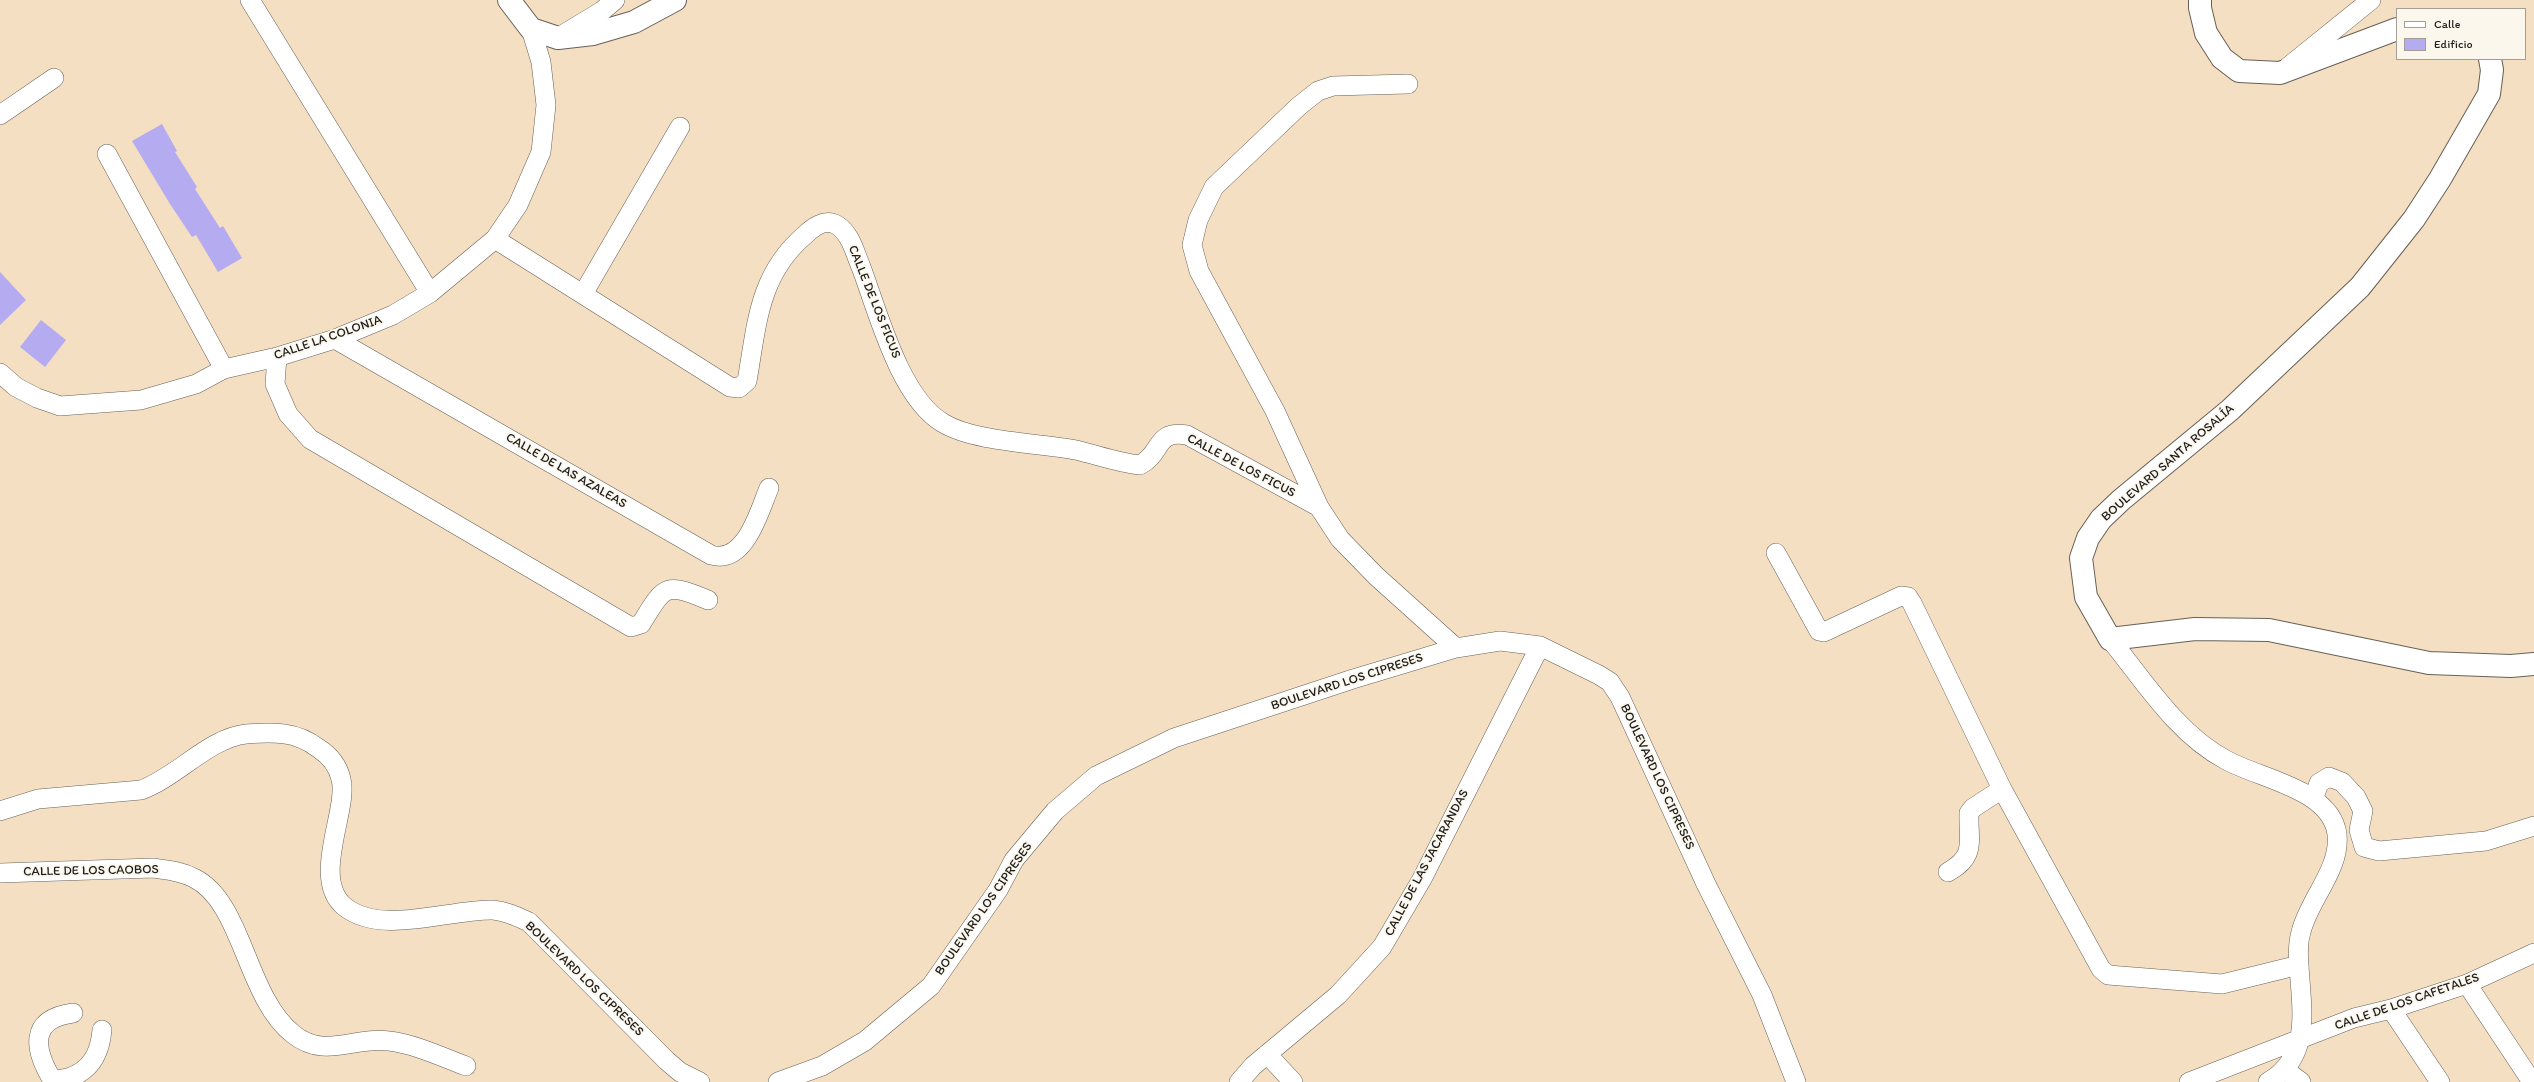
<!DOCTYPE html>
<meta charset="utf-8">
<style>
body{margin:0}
#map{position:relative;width:2534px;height:1082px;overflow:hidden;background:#f4dfc2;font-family:Itim,sans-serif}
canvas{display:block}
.legend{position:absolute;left:2396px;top:8px;width:130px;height:52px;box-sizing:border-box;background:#fbf7ec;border:1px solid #a29f99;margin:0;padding:5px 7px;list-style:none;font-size:12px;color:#1c1c1c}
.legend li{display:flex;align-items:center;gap:8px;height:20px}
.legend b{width:20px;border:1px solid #a29f99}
</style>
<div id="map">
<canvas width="2534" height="1082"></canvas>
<ul class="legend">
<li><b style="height:5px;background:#fff"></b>Calle</li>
<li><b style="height:11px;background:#b4abf0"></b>Edificio</li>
</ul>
</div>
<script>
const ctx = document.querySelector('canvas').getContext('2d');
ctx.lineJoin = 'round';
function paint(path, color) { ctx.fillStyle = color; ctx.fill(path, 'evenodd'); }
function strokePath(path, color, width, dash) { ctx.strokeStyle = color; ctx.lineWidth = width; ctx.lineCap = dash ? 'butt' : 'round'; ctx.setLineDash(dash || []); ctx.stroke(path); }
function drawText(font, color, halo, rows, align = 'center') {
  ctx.font = font + ' Itim,sans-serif'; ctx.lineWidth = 3.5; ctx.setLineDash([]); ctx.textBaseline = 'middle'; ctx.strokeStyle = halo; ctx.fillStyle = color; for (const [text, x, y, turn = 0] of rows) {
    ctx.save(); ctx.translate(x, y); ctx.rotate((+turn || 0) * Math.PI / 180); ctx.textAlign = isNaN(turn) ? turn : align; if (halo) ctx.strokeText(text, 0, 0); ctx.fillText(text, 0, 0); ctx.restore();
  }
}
const building = new Path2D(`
 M162 124 177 151 175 152 197 187 195 189 220 228 223 226 242 258 218 272 196 235 192 237 170 204 132 141Z
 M0 272 26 300 0 325Z
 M41 320 66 340 45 367 20 347Z`);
const minor = new Path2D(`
 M250 0 430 293
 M559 37 602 11 615 0
 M2288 67 2371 0
 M1408 84 1333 86 1318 91 1299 106 1214 187 1198 220 1192 245 1199 271 1275 411 1319 507 1340 539 1376 576 1456 648
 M0 115 54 78
 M107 154 224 369
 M495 239 730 387 739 388 747 381C757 325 758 275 805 235 812 228 824 219 835 224 850 231 855 253 861 267 878 312 900 398 943 423 974 442 1039 443 1076 450 1097 455 1118 463 1140 465 1163 453 1154 430 1187 435L1319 507
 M583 294 680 127
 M335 339 711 555C745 565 759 512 769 488
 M277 357 275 384 288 414 310 439 631 627 641 624C665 585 665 582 708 600
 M0 373 16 387 37 398 60 406 141 400 196 384 224 369 277 357 335 339 393 315 430 293 495 239 518 205 541 152 546 105 541 62 531 29
 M1776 553 1819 631 1824 632 1901 596 1908 597 1912 603 2002 789 2101 969 2108 975 2222 984 2299 965
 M2110 639C2144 681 2177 734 2226 760 2260 779 2331 789 2337 834 2341 869 2309 899 2301 932 2298 942 2298 954 2299 965 2301 1007 2313 1056 2268 1082
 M2314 797 2319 783 2329 777 2342 782 2356 797 2363 811 2359 830 2364 847 2379 851 2486 841 2534 826
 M0 811 38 799 141 790C177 777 209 738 246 734 273 732 296 731 318 748 329 755 338 766 341 779 349 810 310 879 345 907 382 936 449 909 493 910 506 911 518 917 529 922L667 1061 680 1072 700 1082
 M1948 872C1977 856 1968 841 1969 813L1973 808 2002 789
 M0 873 153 868C167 870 181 871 194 878 243 902 246 997 293 1034 325 1060 354 1036 389 1041 415 1044 442 1057 466 1066
 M2467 984 2532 1082
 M2391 1009 2440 1082
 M1267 1054 1293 1082
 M2284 1069 2301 1082
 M53 1081C34 1050 28 1019 73 1013
 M53 1082C57 1079 63 1079 68 1078 91 1071 100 1053 102 1030
 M778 1082 822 1066 865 1041 931 986 998 890 1014 860 1055 811 1096 776 1174 738 1353 679 1456 648 1500 641 1540 646 1599 675 1610 682 1620 697 1706 884 1762 995 1796 1082
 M1239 1082 1253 1066 1338 995 1382 947 1422 879 1540 646
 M2189 1082 2354 1018 2391 1009 2467 984 2534 953`);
const tertiary = new Path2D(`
 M509 0 531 29 558 38 593 34 634 22 675 0
 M2200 0V8L2206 33 2222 58 2239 71 2280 73 2397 29
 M2490 59 2492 70 2489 94 2440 179 2414 219 2360 287 2230 410 2121 500 2101 519 2088 538 2081 558 2086 597 2110 639 2195 629 2269 630 2429 663 2511 666 2534 664`);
const streetNames = [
 ["CALLE DE LOS FICUS",874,302,68],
 ["CALLE LA COLONIA",328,338,-19],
 ["BOULEVARD SANTA ROSALÍA",2168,463,-41],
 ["CALLE DE LOS FICUS",1241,466,28],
 ["CALLE DE LAS AZALEAS",566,471,30],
 ["BOULEVARD LOS CIPRESES",1347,682,-18],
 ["BOULEVARD LOS CIPRESES",1657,777,65],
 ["CALLE DE LAS JACARANDAS",1427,863,-62],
 ["CALLE DE LOS CAOBOS",91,871,-1],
 ["BOULEVARD LOS CIPRESES",984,909,-55],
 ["BOULEVARD LOS CIPRESES",584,979,44],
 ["CALLE DE LOS CAFETALES",2407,1002,-19]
];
paint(building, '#b4abf0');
strokePath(minor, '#686056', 20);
strokePath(tertiary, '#686056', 24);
strokePath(minor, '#fff', 19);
strokePath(tertiary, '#fff', 22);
drawText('13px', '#1c1c1c', '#fbf7ec', streetNames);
</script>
